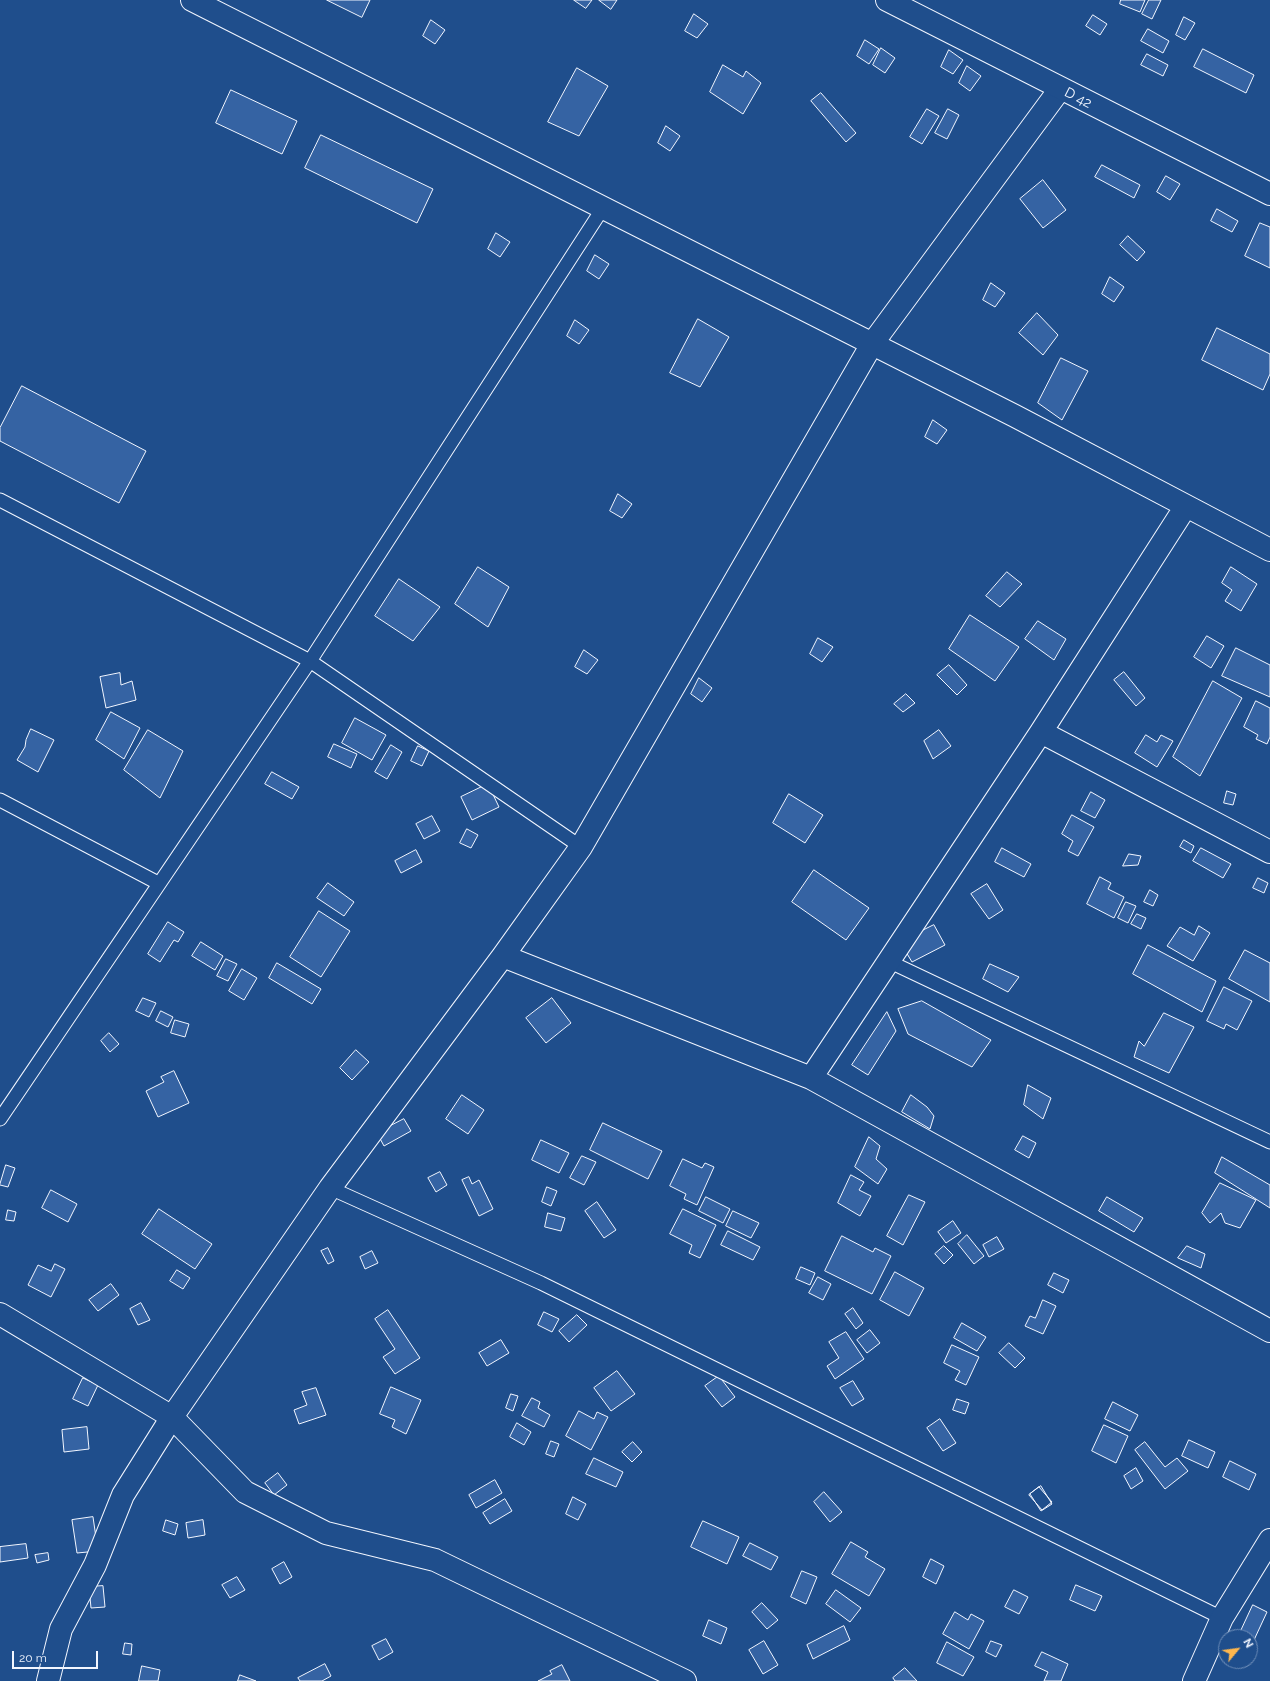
<!DOCTYPE html>
<style>
body{margin:0}
#map{position:relative;width:1270px;height:1681px;overflow:hidden;background:#1f4e8c;font-family:Raleway,sans-serif}
canvas{display:block}
.north{position:absolute;left:1218px;top:1629px;width:40px;height:40px;box-sizing:border-box;background:#1f4e8c;border:1px solid #7391ba;border-radius:50%;rotate:61deg;font-size:11px;font-weight:700;line-height:16px;text-align:center;color:#f2f6ff}
.north::after{content:'';display:block;margin:auto;width:14px;height:18px;background:#ffb74d;clip-path:polygon(50% 0,100% 100%,50% 72%,0 100%)}
.scale{position:absolute;left:12px;top:1651px;width:86px;height:18px;box-sizing:border-box;border:2px solid #f2f6ff;border-top:0;padding-left:5px;font-size:12px;line-height:14px;white-space:nowrap;color:#f2f6ff;-webkit-text-stroke:3px #1f4e8c;paint-order:stroke}
</style>
<div id="map">
<canvas width="1270" height="1681"></canvas>
<div class="north">N</div>
<div class="scale">20 m</div>
</div>
<script>
const ctx = document.querySelector('canvas').getContext('2d');
ctx.lineJoin = 'round';
function paint(path, color) { ctx.fillStyle = color; ctx.fill(path, 'evenodd'); }
function strokePath(path, color, width, dash) { ctx.strokeStyle = color; ctx.lineWidth = width; ctx.lineCap = dash ? 'butt' : 'round'; ctx.setLineDash(dash || []); ctx.stroke(path); }
function drawText(font, color, halo, rows, align = 'center') {
  ctx.font = font + ' Raleway,sans-serif'; ctx.lineWidth = 3; ctx.setLineDash([]); ctx.textBaseline = 'middle'; ctx.strokeStyle = halo; ctx.fillStyle = color; for (const [text, x, y, turn = 0] of rows) {
    ctx.save(); ctx.translate(x, y); ctx.rotate((+turn || 0) * Math.PI / 180); ctx.textAlign = isNaN(turn) ? turn : align; if (halo) ctx.strokeText(text, 0, 0); ctx.fillText(text, 0, 0); ctx.restore();
  }
}
const building = new Path2D(`
 M327 0H370L362 17Z
 M574 0H592L586 8Z
 M599 0H617L611 9Z
 M1121 0H1145L1140 12 1120 4Z
 M1149 0H1161L1152 19 1142 14Z
 M694 14 708 24 697 38 685 31Z
 M1093 15 1107 24 1100 35 1086 26Z
 M1184 17 1195 23 1185 40 1176 35Z
 M431 20 445 30 435 44 423 36Z
 M1148 29 1169 41 1163 53 1141 41Z
 M865 40 879 49 869 64 857 56Z
 M881 48 895 58 885 73 873 65Z
 M1203 49 1254 75 1246 93 1194 67Z
 M949 50 963 60 953 74 941 67Z
 M1147 54 1168 65 1163 76 1141 65Z
 M723 65 743 77 746 71 761 83 743 114 710 92Z
 M967 66 981 76 970 91 959 83Z
 M577 68 608 86 579 136 548 122Z
 M231 90 297 121 282 154 216 123Z
 M821 93 856 133 846 142 811 101Z
 M927 109 939 116 922 144 910 137Z
 M948 109 959 115 947 139 935 133Z
 M666 126 680 136 670 151 658 143Z
 M321 135 433 189 417 223 305 168Z
 M1102 165 1140 185 1134 198 1095 177Z
 M1166 176 1180 184 1170 200 1157 192Z
 M1043 180 1066 210 1043 228 1020 199Z
 M1217 209 1238 221 1232 232 1211 221Z
 M1260 223 1270 227V268L1245 256Z
 M496 233 510 242 500 257 488 249Z
 M1128 236 1145 252 1137 261 1120 245Z
 M595 255 609 264 599 279 587 271Z
 M1110 277 1124 287 1114 302 1102 294Z
 M991 283 1005 293 995 307 983 300Z
 M1037 313 1058 335 1043 355 1019 333Z
 M698 319 729 337 700 387 670 373Z
 M575 320 589 330 579 344 567 336Z
 M1217 328 1270 354V374L1263 390 1202 360Z
 M1061 358 1088 371 1062 420 1038 403Z
 M22 386 146 451 119 503 0 441V428Z
 M933 420 947 430 937 444 925 437Z
 M618 494 632 504 622 518 610 511Z
 M478 567 509 587 488 627 455 604Z
 M1231 567 1257 584 1241 611 1225 601 1232 590 1222 583Z
 M1007 572 1022 584 1000 607 986 596Z
 M399 579 440 607 413 641 375 616Z
 M970 615 1019 647 995 681 949 649Z
 M1038 621 1066 639 1054 660 1025 639Z
 M1207 636 1224 646 1211 668 1194 657Z
 M818 638 833 647 822 662 810 654Z
 M1236 648 1270 665V697L1222 676Z
 M584 650 598 660 587 674 575 667Z
 M949 665 967 685 957 695 937 675Z
 M1124 672 1145 698 1136 706 1114 680Z
 M120 673 121 685 132 681 136 700 106 708 100 677Z
 M699 678 712 688 702 702 691 694Z
 M1213 681 1242 698 1200 776 1173 757Z
 M906 694 915 703 903 712 894 704Z
 M1256 701 1270 708V737L1267 744 1256 739 1258 735 1244 727Z
 M111 712 140 728 124 759 96 740Z
 M355 718 386 735 372 760 342 743Z
 M31 729 54 740 38 772 17 760 25 747 26 740Z
 M148 730 183 751 160 798 124 770Z
 M939 730 951 746 933 759 924 741Z
 M1146 735 1157 742 1161 735 1173 741 1157 767 1135 753Z
 M334 744 357 754 351 768 328 757Z
 M391 745 402 752 387 779 375 772Z
 M418 746 429 751 422 766 411 761Z
 M272 772 299 787 292 799 265 784Z
 M488 784 499 807 472 820 461 797Z
 M1227 791 1236 794 1233 805 1224 803Z
 M1091 792 1105 800 1095 818 1081 811Z
 M789 794 823 815 805 843 773 823Z
 M1072 815 1094 827 1078 856 1068 851 1073 841 1062 834Z
 M432 816 440 831 424 839 416 824Z
 M467 829 478 835 471 848 460 843Z
 M1184 840 1194 846 1191 853 1180 847Z
 M1002 848 1031 864 1024 877 995 862Z
 M1201 848 1231 864 1223 878 1193 861Z
 M416 850 422 862 401 873 395 861Z
 M1129 854 1141 856 1138 865 1123 866Z
 M814 870 869 908 846 940 792 902Z
 M1100 877 1111 883 1108 889 1124 897 1114 918 1087 904Z
 M1258 878 1268 883 1264 893 1253 888Z
 M328 883 354 902 344 916 317 898Z
 M987 884 1003 910 989 919 971 894Z
 M1150 890 1158 895 1153 906 1144 902Z
 M1126 902 1136 906 1128 923 1118 918Z
 M319 911 350 931 321 977 290 957Z
 M1137 914 1146 918 1141 929 1131 924Z
 M168 922 184 932 178 942 174 940 160 962 148 954Z
 M934 925 945 945 912 962 900 942Z
 M1199 926 1210 933 1193 961 1167 946 1180 927 1194 935Z
 M201 942 223 956 215 970 192 956Z
 M1148 945 1216 981 1202 1012 1133 974Z
 M1245 950 1270 963V1002L1229 979Z
 M226 959 237 964 228 981 217 976Z
 M277 963 321 989 312 1004 269 978Z
 M990 964 1019 977 1008 992 983 979Z
 M242 969 257 978 244 1000 229 991Z
 M1224 987 1252 1001 1237 1030 1226 1024 1224 1029 1207 1021Z
 M143 998 156 1003 149 1017 136 1011Z
 M552 998 571 1023 546 1043 526 1018Z
 M922 1001 991 1040 972 1067 908 1034 898 1009Z
 M161 1011 173 1017 168 1027 156 1021Z
 M887 1012 896 1031 868 1075 852 1065Z
 M1164 1013 1194 1027 1169 1073 1134 1057 1139 1041 1144 1046Z
 M175 1020 189 1024 185 1037 171 1033Z
 M109 1033 119 1044 110 1052 101 1041Z
 M356 1050 369 1062 352 1080 340 1068Z
 M174 1071 189 1103 158 1117 146 1091 164 1082 161 1077Z
 M1028 1085 1051 1098 1043 1119 1024 1105Z
 M462 1095 484 1110 468 1134 446 1119Z
 M911 1095 927 1107 934 1116 930 1129 902 1112Z
 M404 1119 411 1131 384 1146 377 1133Z
 M603 1123 662 1151 648 1179 590 1150Z
 M1023 1136 1036 1143 1029 1158 1015 1150Z
 M869 1137 880 1146 876 1159 887 1169 878 1184 855 1167Z
 M541 1140 569 1153 559 1173 532 1160Z
 M582 1156 596 1162 584 1185 570 1178Z
 M1222 1157 1270 1185V1208L1215 1173Z
 M683 1159 702 1168 705 1163 714 1167 697 1205 684 1199 686 1194 670 1186Z
 M6 1165 15 1168 8 1187 0 1185Z
 M440 1172 447 1185 436 1192 428 1178Z
 M851 1175 864 1182 859 1190 871 1196 860 1216 838 1203Z
 M469 1177 472 1184 479 1180 493 1209 479 1216 462 1180Z
 M1220 1183 1256 1200 1240 1228 1225 1223 1221 1213 1210 1223 1202 1213Z
 M547 1187 557 1191 551 1206 542 1202Z
 M51 1190 77 1204 68 1222 42 1208Z
 M909 1195 925 1202 903 1245 887 1236Z
 M706 1197 730 1209 723 1223 699 1211Z
 M1107 1197 1143 1218 1134 1232 1099 1211Z
 M597 1202 616 1230 604 1238 585 1211Z
 M159 1209 212 1244 195 1269 142 1234Z
 M683 1209 716 1225 700 1258 689 1253 692 1245 670 1234Z
 M8 1210 16 1212 14 1221 6 1220Z
 M733 1211 759 1223 751 1238 726 1226Z
 M548 1213 565 1218 561 1231 545 1227Z
 M953 1221 961 1233 946 1243 938 1232Z
 M728 1231 760 1247 753 1260 721 1245Z
 M967 1235 984 1256 974 1264 958 1244Z
 M842 1236 873 1252 875 1248 891 1256 872 1294 825 1271Z
 M997 1237 1004 1249 989 1257 983 1245Z
 M944 1246 953 1255 944 1264 935 1254Z
 M1187 1246 1205 1254 1201 1268 1178 1258Z
 M328 1248 334 1261 328 1264 321 1251Z
 M372 1251 378 1263 365 1269 360 1257Z
 M55 1264 65 1269 51 1297 28 1285 38 1265 51 1271Z
 M801 1267 815 1273 810 1285 796 1279Z
 M177 1270 190 1278 183 1289 170 1281Z
 M895 1272 924 1288 909 1316 880 1300Z
 M1054 1273 1069 1280 1063 1293 1048 1285Z
 M818 1277 831 1284 823 1300 809 1293Z
 M111 1284 119 1295 98 1311 89 1300Z
 M1043 1300 1056 1306 1043 1334 1025 1326 1030 1316 1035 1318Z
 M141 1303 150 1320 138 1325 130 1309Z
 M853 1308 863 1323 856 1329 845 1314Z
 M388 1310 420 1358 395 1374 383 1357 395 1349 375 1319Z
 M544 1312 559 1319 552 1332 538 1325Z
 M577 1315 587 1325 569 1342 559 1331Z
 M962 1323 986 1337 977 1351 954 1338Z
 M870 1330 880 1343 867 1353 857 1340Z
 M846 1332 864 1359 835 1379 827 1366 839 1358 829 1342Z
 M501 1340 509 1353 487 1366 479 1353Z
 M1009 1343 1025 1358 1015 1368 999 1353Z
 M952 1345 979 1357 966 1385 955 1380 960 1371 944 1363Z
 M617 1371 635 1394 611 1411 594 1388Z
 M719 1376 735 1397 722 1407 705 1386Z
 M83 1378 98 1385 88 1406 73 1399Z
 M853 1381 864 1399 852 1406 840 1388Z
 M391 1387 421 1400 406 1434 392 1427 395 1420 380 1414Z
 M316 1388 326 1415 299 1424 294 1410 307 1405 302 1392Z
 M511 1394 518 1396 513 1411 506 1408Z
 M532 1398 540 1402 538 1408 550 1415 544 1427 522 1416Z
 M957 1399 969 1403 965 1414 953 1410Z
 M1113 1402 1138 1415 1130 1431 1105 1419Z
 M579 1411 594 1419 597 1412 608 1417 591 1450 566 1436Z
 M940 1419 956 1443 943 1451 927 1428Z
 M517 1423 531 1432 524 1445 510 1437Z
 M1104 1425 1128 1436 1116 1463 1092 1451Z
 M87 1427 89 1449 64 1452 62 1430Z
 M1189 1440 1215 1452 1208 1468 1182 1456Z
 M551 1441 559 1444 554 1457 546 1454Z
 M633 1442 642 1452 632 1462 622 1452Z
 M1145 1442 1165 1467 1177 1458 1188 1471 1165 1489 1135 1450Z
 M594 1458 623 1472 616 1487 586 1474Z
 M1230 1461 1256 1474 1249 1490 1223 1477Z
 M1136 1468 1143 1481 1131 1489 1124 1476Z
 M278 1473 287 1485 274 1495 265 1483Z
 M495 1480 502 1493 476 1508 469 1495Z
 M1041 1486 1052 1504 1041 1511 1030 1494Z
 M1039 1487 1052 1502 1042 1510 1029 1495Z
 M824 1492 842 1512 830 1522 814 1502Z
 M573 1497 586 1504 578 1520 566 1514Z
 M505 1499 512 1511 490 1524 483 1513Z
 M93 1517 98 1551 77 1553 72 1520Z
 M166 1520 178 1524 175 1535 163 1531Z
 M203 1520 205 1535 188 1538 186 1523Z
 M703 1521 739 1537 727 1564 691 1547Z
 M851 1542 868 1552 865 1557 885 1569 869 1596 832 1574Z
 M750 1543 778 1557 771 1570 743 1556Z
 M26 1544 28 1558 0 1562V1547Z
 M48 1553 49 1560 37 1563 35 1555Z
 M931 1559 944 1566 936 1584 923 1577Z
 M284 1562 292 1577 280 1584 272 1569Z
 M802 1571 817 1577 806 1604 791 1597Z
 M237 1577 245 1590 230 1598 222 1585Z
 M1076 1585 1102 1596 1095 1611 1070 1600Z
 M103 1586 105 1607 91 1608 89 1587Z
 M836 1590 861 1608 850 1622 826 1604Z
 M1014 1590 1028 1597 1019 1614 1005 1607Z
 M762 1603 778 1620 767 1629 752 1612Z
 M1253 1605 1267 1612 1254 1640 1240 1633Z
 M955 1612 968 1620 971 1614 984 1621 969 1649 943 1634Z
 M709 1620 727 1628 721 1644 703 1636Z
 M844 1626 850 1640 813 1659 807 1645Z
 M386 1639 393 1652 379 1660 372 1646Z
 M764 1641 778 1665 763 1674 749 1650Z
 M991 1641 1002 1645 996 1657 986 1652Z
 M947 1642 974 1657 963 1676 937 1663Z
 M125 1643 132 1644 131 1655 123 1654Z
 M1042 1652 1068 1664 1061 1681H1044L1048 1672 1035 1666Z
 M325 1664 331 1676 322 1681H300L298 1678Z
 M562 1665 570 1681H538L552 1674 550 1671Z
 M142 1666 160 1670 158 1681H139Z
 M905 1668 917 1681H895L893 1678Z
 M240 1675 256 1681H238Z`);
const service = new Path2D(`
 M0 500 310 661 581 847
 M0 800 158 883
 M888 961 1270 1142
 M0 1119 310 661 603 208
 M330 1188 541 1283 1222 1618`);
const minor = new Path2D(`
 M192 0 1015 416 1270 550
 M1041 732 1270 852
 M503 956 811 1078 1270 1331
 M811 1078 1041 732 1186 506
 M0 1314 172 1417 245 1492 326 1533 435 1560 685 1681
 M48 1681 61 1629 95 1565 123 1495 172 1417 330 1188 503 956 581 847 872 344 1060 89
 M1194 1681 1222 1618 1270 1540`);
const tertiary = new Path2D(`
 M887 0 1270 194`);
const streetNames = [
 ["D 42",1078,98,27]
];
paint(building, '#3563a3');
strokePath(building, '#f2f6ff', 1);
strokePath(service, '#f2f6ff', 15);
strokePath(minor, '#f2f6ff', 24);
strokePath(tertiary, '#f2f6ff', 24);
strokePath(service, '#1f4e8c', 13);
strokePath(minor, '#1f4e8c', 22);
strokePath(tertiary, '#1f4e8c', 22);
drawText('14px', '#f2f6ff', '#1f4e8c', streetNames);
</script>
